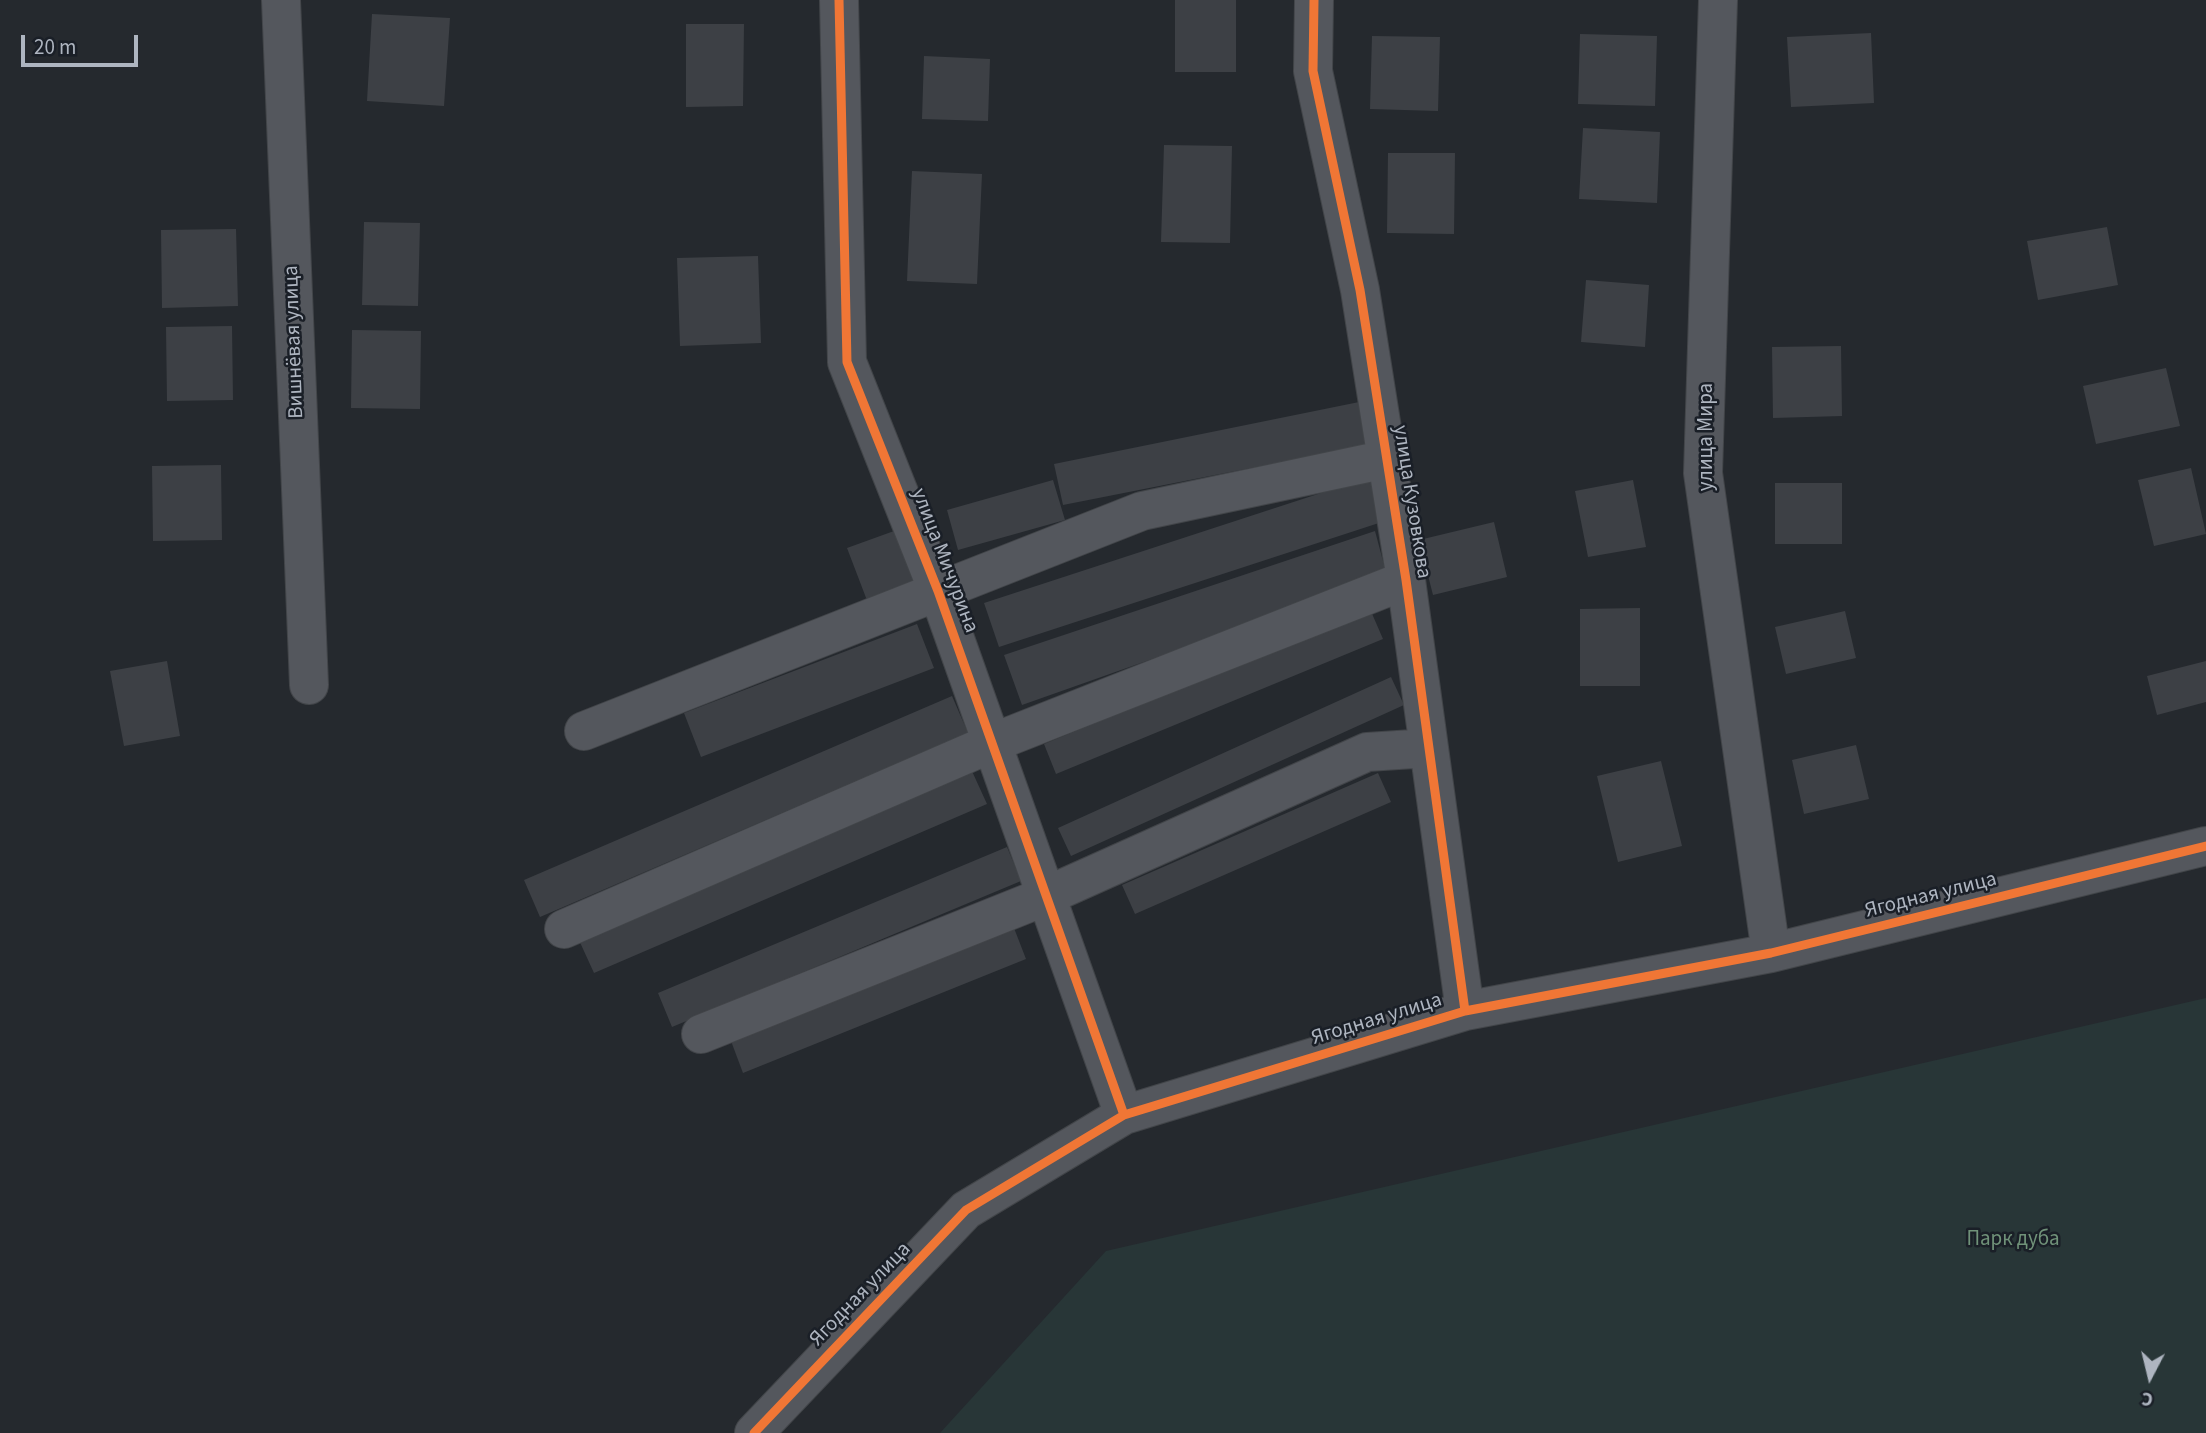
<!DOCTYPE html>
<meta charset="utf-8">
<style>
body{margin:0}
#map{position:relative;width:2206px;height:1433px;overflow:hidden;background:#25292e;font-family:"Source Sans 3",sans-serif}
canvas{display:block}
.north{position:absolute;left:2115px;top:1342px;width:70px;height:70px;-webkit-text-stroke:5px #1a1f27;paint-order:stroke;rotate:187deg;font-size:19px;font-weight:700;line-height:28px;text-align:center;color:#aeb5c0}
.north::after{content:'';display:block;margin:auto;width:24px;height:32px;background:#aeb5c0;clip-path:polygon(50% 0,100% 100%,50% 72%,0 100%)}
.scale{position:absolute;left:21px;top:35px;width:117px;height:32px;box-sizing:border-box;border:4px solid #aeb5c0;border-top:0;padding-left:9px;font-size:21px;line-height:24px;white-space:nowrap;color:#aeb5c0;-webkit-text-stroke:5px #1a1f27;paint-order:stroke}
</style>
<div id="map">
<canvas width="2206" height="1433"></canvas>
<div class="north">С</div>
<div class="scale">20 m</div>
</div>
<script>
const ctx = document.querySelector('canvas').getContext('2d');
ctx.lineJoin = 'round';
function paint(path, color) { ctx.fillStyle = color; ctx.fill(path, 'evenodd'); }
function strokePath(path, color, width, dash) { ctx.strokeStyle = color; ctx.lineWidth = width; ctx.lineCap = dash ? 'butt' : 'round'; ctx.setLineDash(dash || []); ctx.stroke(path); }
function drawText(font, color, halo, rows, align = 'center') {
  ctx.font = font + ' "Source Sans 3",sans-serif'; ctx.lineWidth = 5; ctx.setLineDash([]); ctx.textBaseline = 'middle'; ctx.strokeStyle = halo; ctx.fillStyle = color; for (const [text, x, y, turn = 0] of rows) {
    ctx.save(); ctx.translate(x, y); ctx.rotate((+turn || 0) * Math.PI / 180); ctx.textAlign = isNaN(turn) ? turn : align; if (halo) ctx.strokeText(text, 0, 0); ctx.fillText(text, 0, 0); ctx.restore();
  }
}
const green = new Path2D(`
 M2206 998V1433H940L1106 1251Z`);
const building = new Path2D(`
 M1175 0H1236V72H1175Z
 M372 14 450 18 444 106 367 101Z
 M686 24H744L743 106 686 107Z
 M1871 33 1874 103 1791 107 1787 37Z
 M1580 34 1657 36 1655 106 1578 104Z
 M1372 36 1440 37 1438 111 1370 109Z
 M924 56 990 59 988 121 922 119Z
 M1583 128 1660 132 1657 203 1579 199Z
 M1164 145 1232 146 1230 243 1161 242Z
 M1388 153H1455L1454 234 1387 233Z
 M912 171 982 174 977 284 907 281Z
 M364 222 420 223 418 306 362 305Z
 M2107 227 2118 285 2038 300 2027 241Z
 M236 229 238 306 162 308 161 230Z
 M758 256 761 343 680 346 677 258Z
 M1586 280 1649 285 1645 347 1581 342Z
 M232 326 233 400 167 401 166 327Z
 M352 330 421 331 420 409 351 408Z
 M1841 346 1842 416 1773 418 1772 347Z
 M2166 368 2180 426 2096 444 2083 386Z
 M1364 401 1372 444 1063 505 1054 464Z
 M221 465 222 540 153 541 152 466Z
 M2191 468 2206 534 2154 546 2138 480Z
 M1370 477 1385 521 999 647 984 603Z
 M1053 480 1065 520 958 550 947 510Z
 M1633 480 1646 547 1588 557 1575 491Z
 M1775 483H1842V544H1775Z
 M1494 522 1507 577 1433 595 1419 540Z
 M894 531 915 586 868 603 847 548Z
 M1375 531 1387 576 1022 705 1004 655Z
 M1640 608V686H1580V609Z
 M1370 609 1383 639 1056 774 1044 744Z
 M1845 611 1856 658 1786 674 1775 627Z
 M917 624 934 668 701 757 684 713Z
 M167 661 180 736 124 746 110 671Z
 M2206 661V702L2157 715 2147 676Z
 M1391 677 1404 705 1071 856 1058 828Z
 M952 696 968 733 540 917 524 880Z
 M1856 745 1869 799 1804 814 1792 760Z
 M1661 761 1682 846 1618 862 1597 776Z
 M971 769 987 804 594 973 578 938Z
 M1378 773 1391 802 1135 914 1122 885Z
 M1007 847 1021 881 672 1027 658 993Z
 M1014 928 1026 959 743 1073 731 1041Z`);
const minor = new Path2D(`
 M281 0 309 685
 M839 0 847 362 938 591 1124 1115
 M1314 0 1313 71 1360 290 1406 580 1465 1011
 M1718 0 1703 473 1771 953
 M584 731 1142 511 1387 459
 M564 929 992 743 1406 580
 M701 1034 1046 896 1367 752 1429 748
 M754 1433 966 1210 1124 1115 1465 1011 1771 953 2206 846`);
const cycleway = new Path2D(`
 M839 0 847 362 938 591 1124 1115
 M1314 0 1313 71 1360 290 1406 580 1465 1011
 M754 1433 966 1210 1124 1115 1465 1011 1771 953 2206 846`);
const streetNames = [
 ["Вишнёвая улица",295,342,-92],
 ["улица Мира",1707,437,-90],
 ["улица Кузовкова",1411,502,81],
 ["улица Мичурина",944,561,69],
 ["Ягодная улица",1931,896,-14],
 ["Ягодная улица",1377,1020,-17],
 ["Ягодная улица",861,1295,-46]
];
const parkNames = [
 ["Парк дуба",2013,1240]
];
paint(green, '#283637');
paint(building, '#3d4045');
strokePath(minor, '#424549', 40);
strokePath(minor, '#54575d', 38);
strokePath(cycleway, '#f07635', 9);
drawText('21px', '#aeb5c0', '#1a1f27', streetNames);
drawText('21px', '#709279', '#1a1f27', parkNames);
</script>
